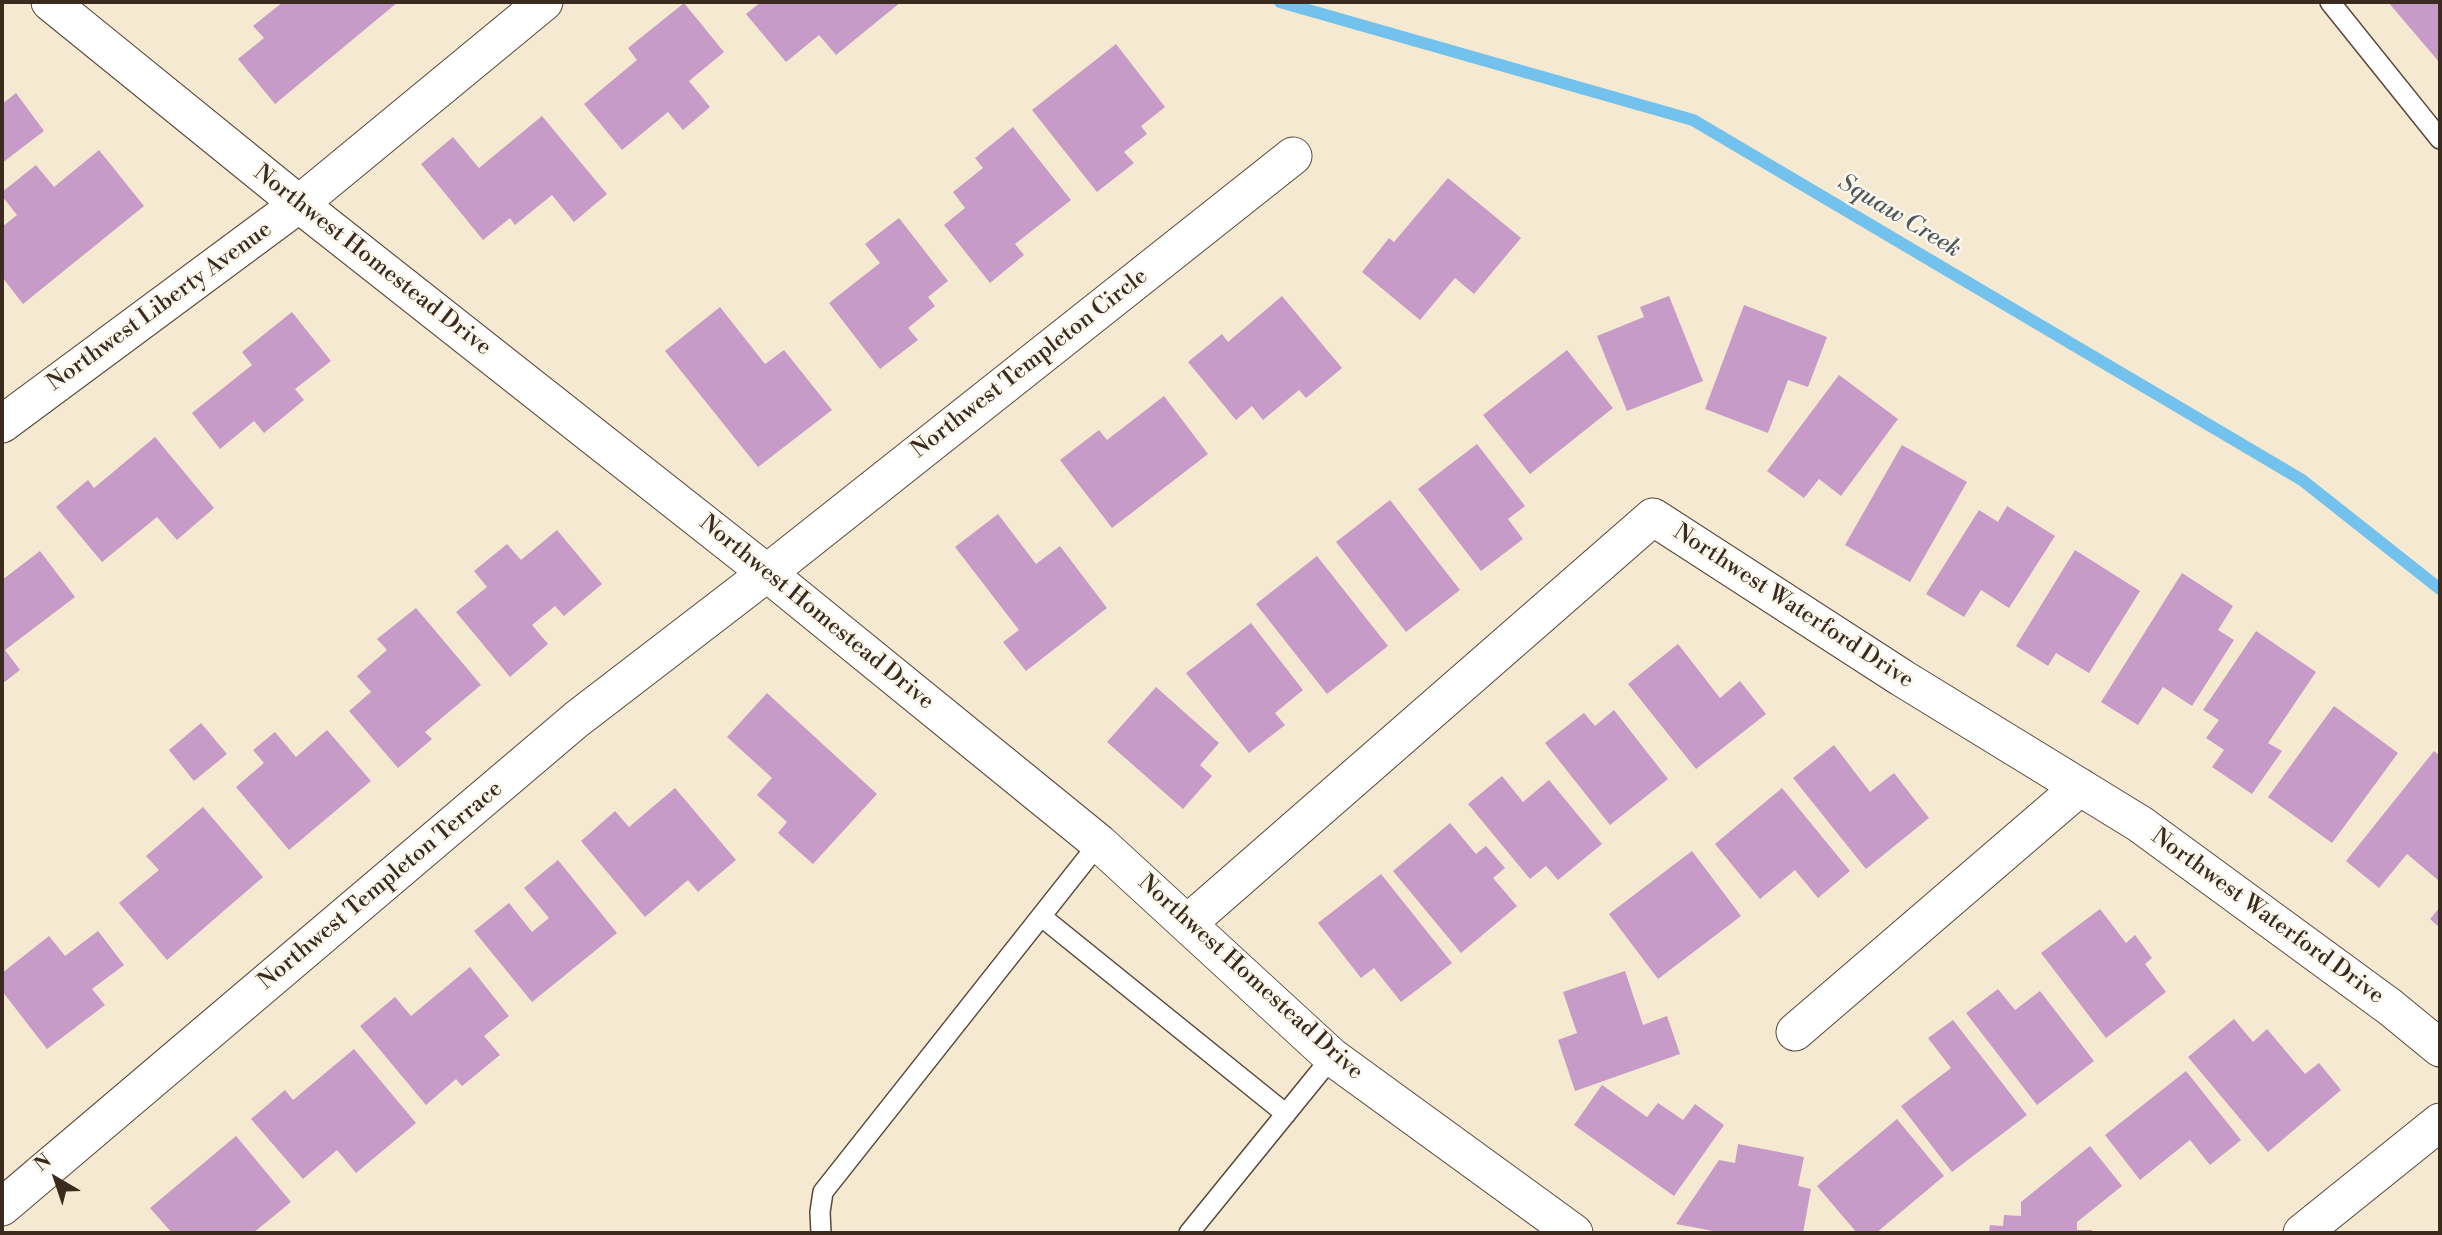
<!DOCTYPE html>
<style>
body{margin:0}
#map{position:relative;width:2442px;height:1235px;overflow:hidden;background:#f5e9d2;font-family:"Libre Bodoni",serif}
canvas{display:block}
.frame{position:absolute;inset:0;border:4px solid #3b2a1e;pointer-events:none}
.north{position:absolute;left:21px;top:1144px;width:70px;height:70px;-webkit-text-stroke:5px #fbf7ec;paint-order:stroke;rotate:321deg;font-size:19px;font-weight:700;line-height:28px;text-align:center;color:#3b2a1e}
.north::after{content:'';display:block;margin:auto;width:24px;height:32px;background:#3b2a1e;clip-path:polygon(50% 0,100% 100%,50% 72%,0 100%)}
</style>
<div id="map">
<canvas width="2442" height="1235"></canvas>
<div class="frame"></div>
<div class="north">N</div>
</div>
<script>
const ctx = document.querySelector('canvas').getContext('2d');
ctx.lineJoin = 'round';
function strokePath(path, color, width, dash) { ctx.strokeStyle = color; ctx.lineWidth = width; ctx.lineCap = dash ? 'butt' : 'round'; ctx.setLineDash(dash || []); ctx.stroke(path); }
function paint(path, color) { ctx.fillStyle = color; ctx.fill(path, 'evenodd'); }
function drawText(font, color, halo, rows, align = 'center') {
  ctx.font = font + ' "Libre Bodoni",serif'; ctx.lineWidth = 5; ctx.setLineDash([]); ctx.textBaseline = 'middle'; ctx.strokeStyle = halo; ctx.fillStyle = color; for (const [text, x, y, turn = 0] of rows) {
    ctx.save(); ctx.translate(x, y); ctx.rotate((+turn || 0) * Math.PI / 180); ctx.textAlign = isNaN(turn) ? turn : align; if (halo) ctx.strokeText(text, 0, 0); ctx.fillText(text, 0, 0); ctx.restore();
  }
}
const stream = new Path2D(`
 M1280 2 1693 120 2302 480 2440 589`);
const building = new Path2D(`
 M283 2H398L275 104 238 59 264 38 253 26Z
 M761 2H901L836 55 819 35 786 62 746 14Z
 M2388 2H2440V63Z
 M684 3 724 52 689 81 710 107 683 130 668 112 622 150 584 104 637 60 628 48Z
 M1116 44 1165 107 1141 126 1147 134 1124 152 1134 163 1097 192 1032 110Z
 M16 93 44 131 2 163V104Z
 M542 116 607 194 574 222 552 195 515 225 510 218 483 240 421 164 453 137 479 168Z
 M1013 127 1071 200 1015 244 1024 255 990 283 944 225 965 208 953 192 983 168 975 158Z
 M99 150 144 206 23 304 2 277V227L17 215 2 196V192L36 165 54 187Z
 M1448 178 1521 238 1474 294 1455 278 1420 320 1362 272 1389 238 1394 242Z
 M899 218 948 281 928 297 935 306 908 328 918 340 880 369 829 303 880 263 865 244Z
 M1282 296 1342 368 1306 398 1299 390 1263 420 1252 406 1236 420 1188 362 1222 334 1228 342Z
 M1669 296 1703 381 1627 411 1597 336 1644 317 1640 307Z
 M1744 305 1827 337 1808 387 1788 380 1768 433 1705 409Z
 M720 307 765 364 784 350 832 410 758 467 665 351Z
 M292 312 331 361 295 389 304 400 264 433 254 421 220 449 192 413 252 365 242 352Z
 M1567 350 1613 408 1530 474 1483 415Z
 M1839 375 1898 419 1841 496 1819 479 1804 498 1767 471Z
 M1164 396 1208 454 1112 528 1060 460 1099 430 1107 440Z
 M155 437 214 508 177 540 157 517 102 562 56 507 88 480 94 488Z
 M1477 444 1525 506 1508 519 1523 539 1481 571 1418 489Z
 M1902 445 1967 482 1910 582 1845 545Z
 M1390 500 1460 590 1406 632 1336 542Z
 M2007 506 2055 536 2009 608 1981 590 1964 617 1926 594 1979 510 1998 522Z
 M998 514 1036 564 1060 546 1107 608 1026 671 1003 642 1019 630 955 547Z
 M557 530 602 584 564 616 555 606 532 625 548 644 510 677 456 612 487 587 474 571 507 544 521 560Z
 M2075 550 2140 591 2089 673 2056 653 2048 666 2016 646Z
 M40 551 75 597 5 650 20 670 2 684V580Z
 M1317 556 1388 646 1327 694 1256 604Z
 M2182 573 2233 606 2218 630 2234 640 2192 706 2163 687 2138 725 2101 702Z
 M416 608 481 685 425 732 432 739 398 768 349 711 371 692 357 676 387 650 377 639Z
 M1251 623 1303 690 1275 713 1285 725 1249 753 1186 673Z
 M2256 631 2316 672 2268 743 2282 751 2252 794 2212 767 2224 750 2206 738 2219 720 2203 710Z
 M1678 644 1720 698 1740 681 1766 714 1696 769 1628 684Z
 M1156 687 1219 743 1200 765 1212 776 1183 809 1107 742Z
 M767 693 877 794 813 864 778 833 787 822 757 795 772 778 727 737Z
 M2334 706 2398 753 2332 843 2268 797Z
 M1614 710 1668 779 1610 825 1545 743 1584 713 1595 726Z
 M201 723 227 754 194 781 169 750Z
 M327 730 371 781 289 850 236 787 264 763 253 750 275 732 296 757Z
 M1834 745 1870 792 1894 773 1929 818 1866 869 1793 778Z
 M2434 751 2440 756V877L2438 880 2407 854 2379 888 2346 861Z
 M1502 776 1523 802 1549 780 1602 844 1558 880 1546 866 1530 879 1468 804Z
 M675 788 736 860 698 892 688 880 645 917 581 841 615 811 629 827Z
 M1782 788 1850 871 1818 898 1795 870 1760 899 1715 844Z
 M203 807 263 877 167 960 119 903 159 870 146 856Z
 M1450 823 1476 854 1486 846 1505 868 1493 878 1517 906 1461 953 1393 871Z
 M1692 851 1741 916 1658 979 1609 914Z
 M558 860 617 933 532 1002 474 931 509 903 532 932 549 918 524 888Z
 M1381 874 1452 963 1401 1002 1374 968 1361 978 1318 923Z
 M2440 907V928L2430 919Z
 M2100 909 2126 943 2135 935 2152 958 2145 964 2166 992 2106 1038 2041 953Z
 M98 931 124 965 92 989 105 1005 47 1049 2 991V973L49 936 65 956Z
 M470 967 509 1016 484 1036 500 1055 462 1086 456 1079 426 1105 360 1026 395 997 411 1016Z
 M1625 971 1643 1025 1667 1016 1680 1054 1575 1091 1558 1040 1577 1033 1563 992Z
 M1998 989 2015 1010 2040 991 2094 1061 2037 1105 1966 1013Z
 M2234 1019 2253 1042 2267 1029 2305 1074 2319 1063 2341 1090 2268 1152 2188 1057Z
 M1953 1020 2027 1115 1952 1172 1901 1106 1951 1068 1928 1038Z
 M354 1049 416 1123 356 1173 337 1150 303 1179 251 1119 285 1090 293 1100Z
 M2186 1071 2241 1140 2210 1165 2190 1140 2140 1180 2105 1135Z
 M1602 1085 1647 1117 1658 1103 1683 1120 1695 1104 1724 1125 1674 1196 1574 1125Z
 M1897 1119 1944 1176 1876 1233H1857L1817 1186Z
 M236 1136 291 1202 253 1233H172L150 1208Z
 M1738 1144 1804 1157 1798 1186 1811 1189 1803 1233H1724L1676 1224 1719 1160 1735 1163Z
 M2090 1146 2122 1186 2077 1222V1230H2092V1233H1989L1990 1225 2003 1226 2004 1215 2021 1216V1202Z`);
const lane = new Path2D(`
 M2330 2 2440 139
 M1042 917 1286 1114
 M821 1233 820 1212 823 1192 1099 843
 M1189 1233 1332 1057`);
const street = new Path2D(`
 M50 2 299 204 767 573 1099 843 1332 1057 1574 1233
 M2 424 299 204 544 2
 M1188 923 1653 517 1902 678 2140 824 2390 1007 2440 1048
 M1795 1032 2080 787
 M2 1207 577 719 767 573 1293 156
 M2302 1233 2440 1122`);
const streetNames = [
 ["Northwest Homestead Drive",372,261,38],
 ["Northwest Liberty Avenue",160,307,-36],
 ["Northwest Templeton Circle",1030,364,-38],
 ["Northwest Waterford Drive",1793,607,33],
 ["Northwest Homestead Drive",816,613,39],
 ["Northwest Templeton Terrace",381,886,-40],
 ["Northwest Waterford Drive",2267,917,36],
 ["Northwest Homestead Drive",1250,978,42]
];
const waterNames = [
 ["Squaw Creek",1899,217,31]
];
strokePath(stream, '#73c2ee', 12);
paint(building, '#c79bc8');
strokePath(lane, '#574739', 22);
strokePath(street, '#574739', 39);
strokePath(lane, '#fff', 19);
strokePath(street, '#fff', 37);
drawText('23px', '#3b2a1e', '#fbf7ec', streetNames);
drawText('italic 24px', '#4c585c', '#fbf7ec', waterNames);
</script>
